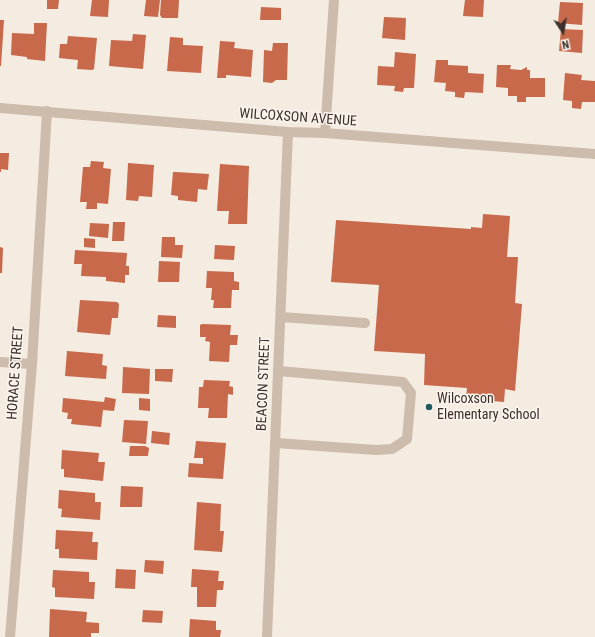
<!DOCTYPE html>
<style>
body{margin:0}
#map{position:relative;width:595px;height:637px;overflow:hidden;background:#f4ebe1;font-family:"Roboto Condensed",sans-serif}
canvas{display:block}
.north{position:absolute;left:543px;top:12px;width:40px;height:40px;-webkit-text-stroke:3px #fbf5ee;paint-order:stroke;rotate:168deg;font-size:11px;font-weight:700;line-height:16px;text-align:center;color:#3b302b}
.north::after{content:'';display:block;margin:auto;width:14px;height:18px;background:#3b302b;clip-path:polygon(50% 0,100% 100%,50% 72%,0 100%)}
</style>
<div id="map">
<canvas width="595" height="637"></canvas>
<div class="north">N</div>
</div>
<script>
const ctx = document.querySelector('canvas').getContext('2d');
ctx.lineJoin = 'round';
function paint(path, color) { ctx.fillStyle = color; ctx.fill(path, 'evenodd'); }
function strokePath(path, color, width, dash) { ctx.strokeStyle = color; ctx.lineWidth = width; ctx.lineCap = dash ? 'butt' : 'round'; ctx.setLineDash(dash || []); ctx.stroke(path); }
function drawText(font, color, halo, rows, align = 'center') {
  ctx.font = font + ' "Roboto Condensed",sans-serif'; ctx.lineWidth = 3; ctx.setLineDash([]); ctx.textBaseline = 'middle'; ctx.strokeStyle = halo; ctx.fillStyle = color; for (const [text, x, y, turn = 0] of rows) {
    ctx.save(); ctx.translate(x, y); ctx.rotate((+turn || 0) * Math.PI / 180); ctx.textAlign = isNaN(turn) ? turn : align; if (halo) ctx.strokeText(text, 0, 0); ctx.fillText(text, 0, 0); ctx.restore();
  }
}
const building = new Path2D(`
 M47 0H59L58 9H47Z
 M92 0H109L108 17 90 16Z
 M146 0H160L158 17 144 16Z
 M161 0H179L178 18H162L160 15Z
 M465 0H484L483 17 463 16Z
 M560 2 583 3 582 25 558 23Z
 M261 7 281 8V20H260Z
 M384 17 406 18 405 40 382 38Z
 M0 20H4L1 66H0Z
 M34 23H47L45 61 27 59V57L11 55 12 33 34 34Z
 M561 29 583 30 582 53 559 51Z
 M133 34 146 35 143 69 109 66 111 40 132 41Z
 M68 36 97 38 94 69 92 70 77 69 78 60 59 58 60 44H67Z
 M170 37 183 38V45L203 46 201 73 167 71Z
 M220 41 235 42 234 48 253 50 251 77 226 75V78H217Z
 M273 43H288L287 80H276L272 83 263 82 264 50 272 51Z
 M395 52 416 54 414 88H404L403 92 394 91 395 86 377 85 378 66 394 67Z
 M436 60H448V65L468 66V73L484 74 483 93 465 92 464 98 455 97V92L445 91 446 83 434 82Z
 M497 65H511L510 69 521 70 527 67V70H530V78H545V97H526V102H517V96H508V88L496 87Z
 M565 73 582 75 581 80 595 81V102H582L581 109 572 108V101L563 100Z
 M0 153H9L8 170 1 169V172H0Z
 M91 161 104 162 103 168 111 169 108 204 97 203V209H86L87 202H80L83 167H90Z
 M128 163 154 165 152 197 139 196 138 201 126 200Z
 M220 164 249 166 247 224H228L229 211H217Z
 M173 172H176L209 174 207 190 198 189 197 202 178 200V196L171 195Z
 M483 214 510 216 507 257H518L515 303 522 304 515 391 505 389 504 402 466 399 467 388 424 385 425 354 374 351 379 285 331 282 336 220 471 229V227L482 228Z
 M113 222H125L124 241H112Z
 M90 223 109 224 108 238 89 236Z
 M162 237H175V245H183L182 258 161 257Z
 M84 238 95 239V248L84 247Z
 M215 245 235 246 234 260 214 259Z
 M0 247 3 248 2 273H0Z
 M75 250 127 253 126 266H129V275H125V283L106 281V277L81 276 82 264H74Z
 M159 261 180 262 179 282H158Z
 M207 271 234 272V281L239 282V290H232L231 308H213L214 300H211L212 288H206Z
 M80 300 117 302 119 304 118 318H112L110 335 77 332Z
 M158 315 176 316V328L157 327Z
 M202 324 231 325 230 335H238L237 345H230L229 362 209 361 210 342 205 341 206 337H200V325Z
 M67 351 103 354 102 365 107 366 106 379 65 376Z
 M123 367 150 369 149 394 122 393Z
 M155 369H173L172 382 155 381Z
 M204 380 230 381 229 386 233 387V395L228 394 227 418H208L209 408H198L199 387H203Z
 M105 397 116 399 114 411 103 410 101 427 71 424 72 419H67L68 413 62 412 63 398 104 402Z
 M139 398 150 399V411L139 410Z
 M124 420 148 421 146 444 122 442Z
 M152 431 170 433 169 445 151 443Z
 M196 441 226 443 223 479 188 477 189 463 203 464V458H194Z
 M130 446H145L149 448 148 456H129Z
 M62 450 99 453 98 462H105L103 481 64 477V469H61Z
 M121 486 143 487 142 507H120Z
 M59 490 95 493V502H101L100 520 61 517 62 509 58 508Z
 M197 502 221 504 220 531H224L222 552 194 550Z
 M56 530 93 532 92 542H98L97 560 59 558V549H55Z
 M145 560 164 561 163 574 144 572Z
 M116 569 136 570 135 589 115 588Z
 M192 569 219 571 218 581H224L223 590H217L216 607H197V587H191Z
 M53 570 89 572V582H95L94 599 55 597V588L52 587Z
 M50 609 87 612 86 622 99 623V633H91V637H49Z
 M143 610 163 611 162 623 142 622Z
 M190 619 216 621V630H221L220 637H189Z`);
const service = new Path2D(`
 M281 317 365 323
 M276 443 376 450 392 449 407 439 411 393 403 382 279 371`);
const minor = new Path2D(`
 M325 133 334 0
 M0 362 32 364
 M10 637 32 364 47 111
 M267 637 288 132`);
const tertiary = new Path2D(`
 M0 108 288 132 325 133 595 154`);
const markers = [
 [429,407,4,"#1f5a5e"]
];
const streetNames = [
 ["WILCOXSON AVENUE",298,118,4],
 ["HORACE STREET",16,373,-86],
 ["BEACON STREET",264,384,-88]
];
const poiNames = [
 ["Wilcoxson",437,399],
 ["Elementary School",437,415]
];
paint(building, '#c8694b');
strokePath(service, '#cdbbac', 10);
strokePath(minor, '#cdbbac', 10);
strokePath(tertiary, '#cdbbac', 10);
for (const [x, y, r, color] of markers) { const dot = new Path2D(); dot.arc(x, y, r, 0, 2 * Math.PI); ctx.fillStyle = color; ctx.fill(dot); strokePath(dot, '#fbf5ee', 1.5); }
drawText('14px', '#3b302b', '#fbf5ee', streetNames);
drawText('14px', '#3b302b', '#fbf5ee', poiNames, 'left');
</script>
